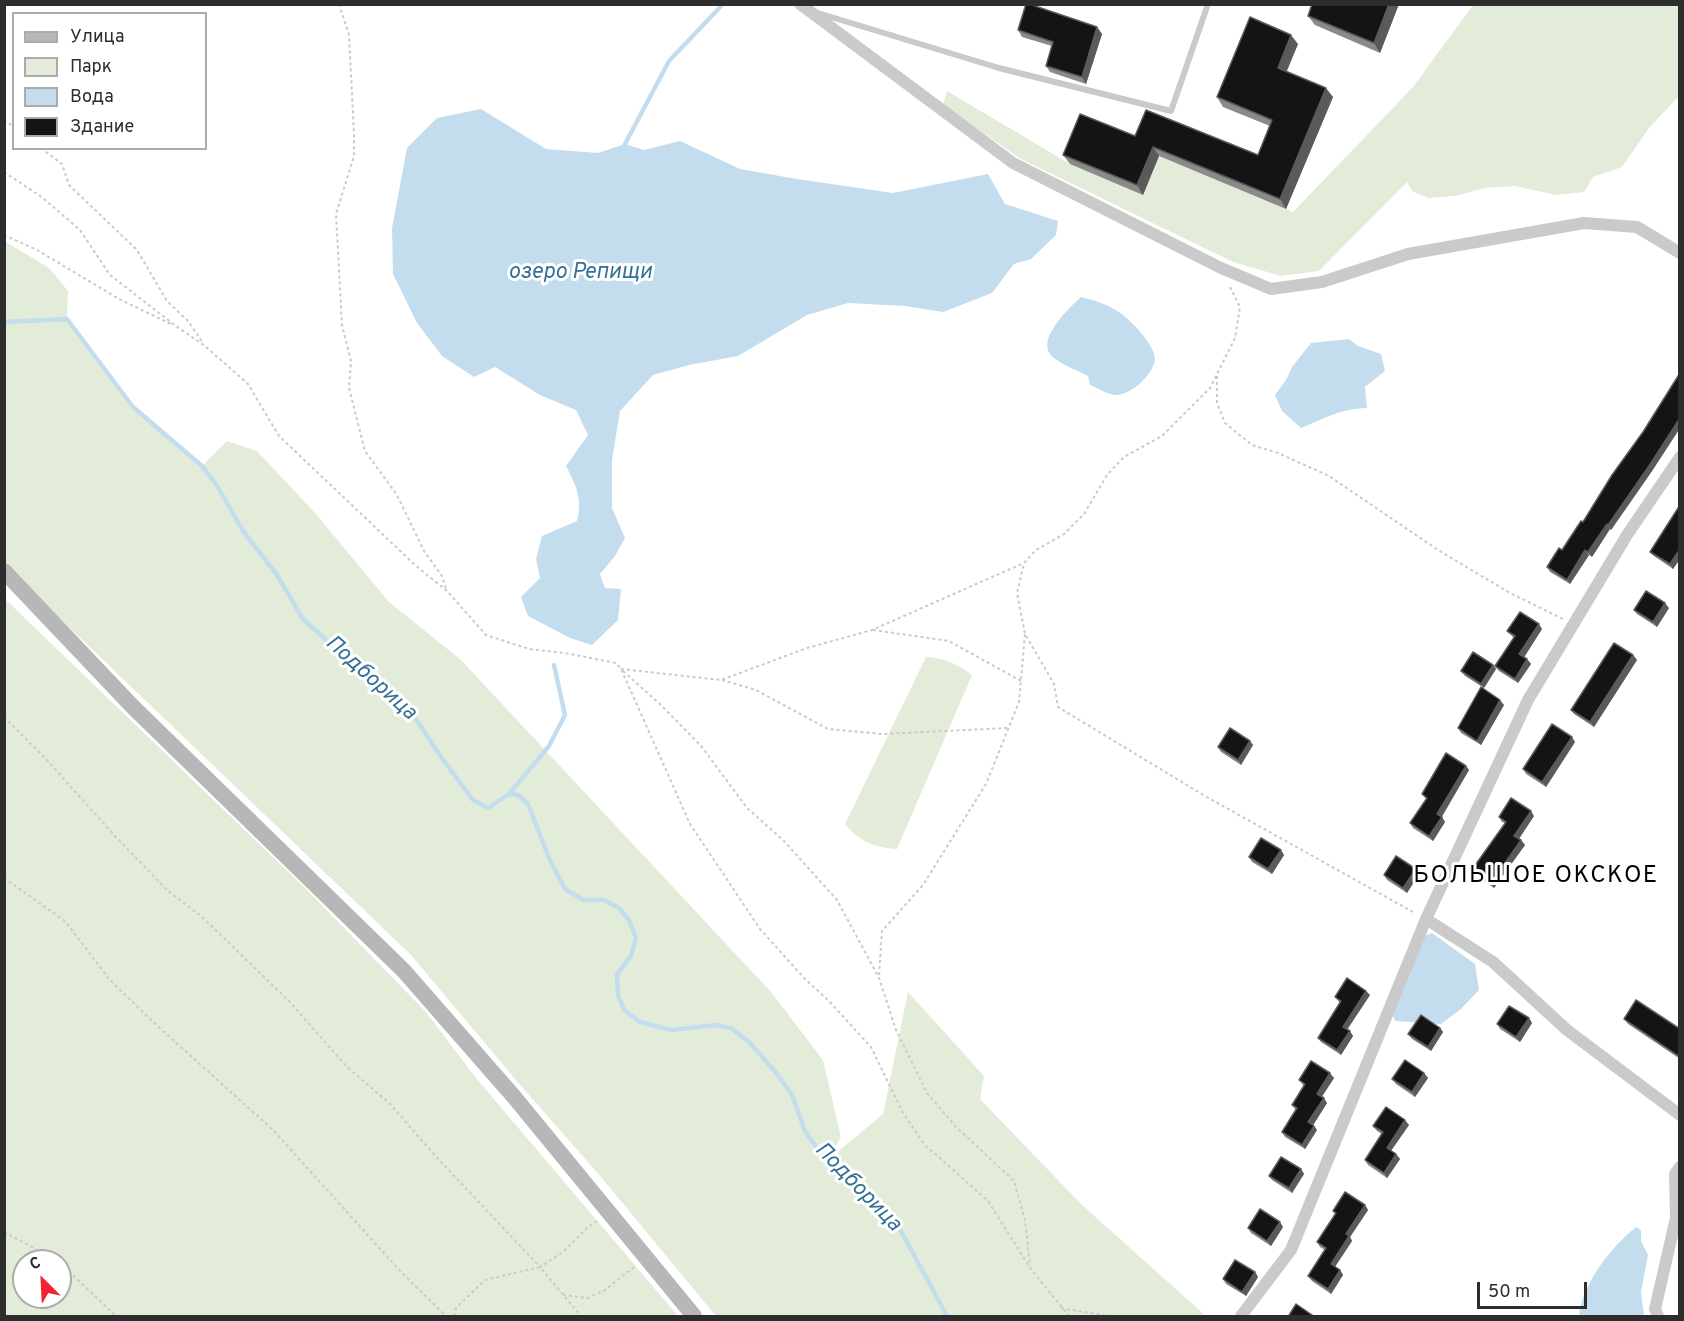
<!DOCTYPE html>
<meta charset="utf-8">
<style>
body{margin:0}
#map{position:relative;width:1684px;height:1321px;overflow:hidden;background:#fff;font-family:Overpass,sans-serif}
canvas{display:block}
.frame{position:absolute;inset:0;border:6px solid #2d2d2d;pointer-events:none}
.legend{position:absolute;left:12px;top:12px;width:195px;height:138px;box-sizing:border-box;background:#fff;border:2px solid #ababab;margin:0;padding:8px 10px;list-style:none;font-size:18px;color:#2d2d2d}
.legend li{display:flex;align-items:center;gap:12px;height:30px}
.legend b{width:30px;border:2px solid #ababab}
.north{position:absolute;left:12px;top:1249px;width:60px;height:60px;box-sizing:border-box;background:#fff;border:2px solid #ababab;border-radius:50%;rotate:336deg;font-size:16px;font-weight:700;line-height:24px;text-align:center;color:#2d2d2d}
.north::after{content:'';display:block;margin:auto;width:21px;height:27px;background:#f41f30;clip-path:polygon(50% 0,100% 100%,50% 72%,0 100%)}
.scale{position:absolute;left:1477px;top:1282px;width:110px;height:27px;box-sizing:border-box;border:3px solid #2d2d2d;border-top:0;padding-left:8px;font-size:18px;line-height:21px;white-space:nowrap;color:#2d2d2d;-webkit-text-stroke:4px #fff;paint-order:stroke}
</style>
<div id="map">
<canvas width="1684" height="1321"></canvas>
<div class="frame"></div>
<ul class="legend">
<li><b style="height:8px;background:#b7b7b7"></b>Улица</li>
<li><b style="height:16px;background:#e3ecd9"></b>Парк</li>
<li><b style="height:16px;background:#c3ddee"></b>Вода</li>
<li><b style="height:16px;background:#141414"></b>Здание</li>
</ul>
<div class="north">С</div>
<div class="scale">50 m</div>
</div>
<script>
const ctx = document.querySelector('canvas').getContext('2d');
ctx.lineJoin = 'round';
function paint(path, color) { ctx.fillStyle = color; ctx.fill(path, 'evenodd'); }
function strokePath(path, color, width, dash) { ctx.strokeStyle = color; ctx.lineWidth = width; ctx.lineCap = dash ? 'butt' : 'round'; ctx.setLineDash(dash || []); ctx.stroke(path); }
function drawText(font, color, halo, rows, align = 'center') {
  ctx.font = font + ' Overpass,sans-serif'; ctx.lineWidth = 6; ctx.setLineDash([]); ctx.textBaseline = 'middle'; ctx.strokeStyle = halo; ctx.fillStyle = color; for (const [text, x, y, turn = 0] of rows) {
    ctx.save(); ctx.translate(x, y); ctx.rotate((+turn || 0) * Math.PI / 180); ctx.textAlign = isNaN(turn) ? turn : align; if (halo) ctx.strokeText(text, 0, 0); ctx.fillText(text, 0, 0); ctx.restore();
  }
}
const green = new Path2D(`
 M1473 5H1679V96L1649 128 1622 167 1593 177 1584 192 1556 195 1515 186 1485 188 1455 196 1428 198 1412 191 1407 182 1319 271 1281 276 1233 262 1021 159 943 105 947 91 1070 164 1143 194 1159 156 1293 212 1413 87Z
 M6 242 49 268 68 291 67 319 89 351 133 407 202 466 227 441 257 451 317 515 388 601 461 660 771 992 823 1060 841 1137 828 1160 883 1114 908 992 984 1076 980 1099 1082 1205 1206 1316H716L596 1171 521 1086 411 955 25 585 6 562 5 559 4 243Z
 M5 599 306 889 426 1012 476 1078 678 1316H5ZM24 1261H60V1297H24Z
 M926 657C945 658 957 664 972 675L897 849C875 848 859 841 845 824Z`);
const water = new Path2D(`
 M481 109 546 149 598 153 625 144 644 150 680 141 740 169 797 179 893 193 988 174 1005 204 1058 221 1056 235 1031 259 1014 264 992 293 943 312 905 306 848 303 807 315 738 356 689 365 653 375 620 411 612 460V508L625 538 615 556 600 574 605 588 621 589 618 620 592 645 570 638 528 616 521 597 540 578 536 559 542 536 577 521C583 500 576 485 566 466L588 435 576 410 540 395 495 367 474 377 442 356 417 323 393 274 392 228 407 148 437 118Z
 M1081 297C1094 300 1107 304 1119 312 1130 319 1155 345 1155 359 1154 374 1131 395 1116 395 1109 395 1097 388 1090 385L1088 376C1077 370 1064 366 1054 358 1033 342 1068 309 1081 297Z
 M1349 339 1358 346 1381 354 1385 371 1365 387 1367 408C1339 409 1326 418 1301 428L1282 411 1275 395 1286 380 1292 367 1311 343Z
 M1432 933 1475 964 1479 990 1461 1009 1441 1024 1395 1021 1392 1014 1424 936Z
 M1636 1227 1641 1230V1241L1648 1255 1641 1292 1644 1316H1579C1582 1284 1611 1247 1636 1227Z`);
const stream = new Path2D(`
 M625 144 669 61 723 4
 M4 322 67 319 133 407 202 466 216 484 243 531 277 575 303 619 363 673 412 713 441 757 473 800 488 808 509 794 549 746 565 715 554 665
 M509 794 518 795 528 804 549 858 565 889 584 900H604L619 908 629 920 636 938 631 956 617 974 618 995 624 1010 640 1022 671 1030 716 1025 731 1028 749 1042 777 1074 792 1095 805 1131 826 1161 896 1222 947 1316`);
const path = new Path2D(`
 M339 4 349 35 354 134V156L336 214 342 325 351 361 349 388 365 451 397 495 424 551 442 576 446 589
 M4 120 14 127
 M41 148 62 164 69 185 137 250 167 301 188 321 203 343
 M4 172 43 198 80 230 110 275 176 326 205 346 248 384 279 436 415 565 447 591 486 635 529 649 565 653 616 663 621 669 690 824 760 929 805 979 828 1000 871 1047 903 1113 924 1144 988 1201 1030 1268 1069 1316
 M4 235 37 250 119 299 171 324
 M1230 287 1240 307 1235 338 1210 388 1162 436 1124 457 1107 475 1084 514 1064 534 1036 550 1024 563 1017 593 1025 634 1054 684 1058 707 1205 796 1413 912
 M1217 376V403L1225 423 1252 445 1278 453 1329 476 1438 550 1510 593 1563 619
 M873 630 949 641 1021 681
 M621 669 721 680 807 648 872 630 1024 563
 M623 671 661 705 702 747 747 808 784 841 837 900 879 978 896 1030 927 1093 956 1127 1014 1181 1025 1220 1030 1266
 M722 680 756 690 828 729 882 734 1008 728
 M4 717 45 758 115 836 168 891 201 916 288 1000 347 1067 389 1103 440 1161 540 1267 563 1252 588 1227 597 1221
 M4 878 65 921 110 980 151 1020 274 1131 401 1272 446 1316
 M879 975 882 931 923 885 986 784 1019 702 1025 634
 M4 1232 58 1261
 M60 1263 116 1316
 M563 1295 588 1298 605 1290 634 1267
 M1061 1308 1109 1316
 M454 1316 456 1308 485 1280 540 1267 581 1316`);
const service = new Path2D(`
 M818 13 999 68 1171 111 1208 4`);
const minor = new Path2D(`
 M800 4 1013 163 1221 268 1271 289 1322 282 1408 254 1584 223 1637 227 1680 253
 M1426 919 1493 962 1567 1030 1680 1115
 M1241 1316 1291 1250 1426 919 1528 700 1627 535 1680 457
 M1658 1316 1655 1309 1676 1218 1675 1174 1680 1167`);
const secondary = new Path2D(`
 M4 571 133 707 404 971 515 1098 694 1316`);
const wall = new Path2D(`
 M1399 4 1380 53 1315 25 1308 16Z
 M1097 27 1102 34 1086 84 1050 72 1046 66 1052 46 1022 37 1018 30Z
 M1298 44 1287 71 1333 97 1286 209 1159 156 1143 195 1070 164 1063 155 1135 136 1258 155 1270 126 1223 107 1217 97Z
 M1680 373V428L1652 471 1611 530 1610 529 1592 557 1589 555 1570 584 1550 572 1547 567 1562 550 1583 522 1643 432Z
 M1680 505V559L1673 569 1654 556 1650 552Z
 M1669 608 1657 627 1637 614 1634 610Z
 M1542 629 1524 657 1527 659 1531 664 1518 683 1499 671 1495 666 1514 638 1507 631Z
 M1633 655 1637 660 1594 727 1574 714 1571 710Z
 M1493 665 1496 669 1484 688 1465 676 1461 671Z
 M1504 705 1481 745 1461 733 1458 728Z
 M1250 741 1253 745 1241 765 1221 752 1218 747Z
 M1575 742 1546 787 1526 774 1523 769Z
 M1466 766 1469 770 1442 817 1445 822 1433 841 1413 828 1410 823 1426 799 1422 794Z
 M1534 816 1519 839 1521 840 1525 845 1494 888 1475 875 1471 871 1505 823 1502 822 1499 817Z
 M1284 855 1272 874 1252 862 1249 857Z
 M1416 869 1419 874 1407 893 1387 880 1384 875Z
 M1370 995 1347 1030 1353 1036 1341 1055 1321 1042 1318 1038 1340 1003 1335 997Z
 M1529 1018 1532 1023 1520 1042 1500 1029 1497 1024Z
 M1624 1019 1680 1029V1059L1628 1024Z
 M1440 1028 1443 1032 1431 1051 1412 1039 1408 1034Z
 M1424 1073 1428 1078 1415 1097 1396 1084 1392 1079Z
 M1334 1078 1322 1097 1327 1103 1313 1125 1317 1130 1305 1149 1285 1137 1282 1132 1296 1110 1292 1105 1304 1086 1299 1080Z
 M1409 1125 1391 1151 1396 1154 1400 1159 1387 1178 1368 1165 1365 1160 1382 1134 1377 1131 1373 1126Z
 M1301 1169 1304 1174 1292 1193 1272 1180 1269 1176Z
 M1365 1205 1368 1210 1350 1237 1352 1241 1335 1267 1340 1270 1343 1275 1331 1294 1312 1281 1308 1276 1325 1250 1320 1247 1317 1242 1335 1214 1333 1211Z
 M1283 1227 1271 1246 1251 1233 1248 1228Z
 M1255 1272 1258 1277 1246 1296 1226 1284 1223 1279Z`);
const shadedWall = new Path2D(`
 M1389 4H1399L1380 53 1374 43Z
 M1097 27 1102 34 1086 84 1082 77Z
 M1291 35 1298 44 1284 77 1278 68Z
 M1326 88 1333 97 1286 209 1280 199Z
 M1153 147 1159 156 1143 195 1137 185Z
 M1680 418V428L1652 471 1611 530 1608 525Z
 M1607 524 1610 529 1592 557 1588 552Z
 M1680 549V559L1673 569 1670 564Z
 M1585 550 1589 555 1570 584 1567 580Z
 M1665 603 1669 608 1657 627 1653 622Z
 M1539 624 1542 629 1523 659 1519 654Z
 M1633 655 1637 660 1594 727 1590 722Z
 M1527 659 1531 664 1518 683 1515 679Z
 M1493 665 1496 669 1484 688 1481 684Z
 M1500 700 1504 705 1481 745 1477 741Z
 M1572 737 1575 742 1546 787 1542 782Z
 M1250 741 1253 745 1241 765 1238 760Z
 M1466 766 1469 770 1440 819 1437 814Z
 M1531 811 1534 816 1518 840 1514 836Z
 M1442 817 1445 822 1433 841 1429 836Z
 M1521 840 1525 845 1494 888 1491 883Z
 M1281 850 1284 855 1272 874 1268 869Z
 M1416 869 1419 874 1407 893 1403 888Z
 M1366 991 1370 995 1346 1031 1343 1027Z
 M1529 1018 1532 1023 1520 1042 1516 1037Z
 M1440 1028 1443 1032 1431 1051 1428 1047Z
 M1350 1031 1353 1036 1341 1055 1337 1050Z
 M1330 1073 1334 1078 1320 1099 1317 1094Z
 M1424 1073 1428 1078 1415 1097 1412 1092Z
 M1324 1098 1327 1103 1312 1127 1308 1122Z
 M1405 1120 1409 1125 1390 1152 1387 1148Z
 M1314 1126 1317 1130 1305 1149 1302 1145Z
 M1396 1154 1400 1159 1387 1178 1384 1173Z
 M1301 1169 1304 1174 1292 1193 1289 1188Z
 M1365 1205 1368 1210 1350 1237 1352 1241 1334 1268 1331 1264 1346 1234Z
 M1280 1222 1283 1227 1271 1246 1267 1241Z
 M1340 1270 1343 1275 1331 1294 1328 1289Z
 M1255 1272 1258 1277 1246 1296 1242 1292Z`);
const building = new Path2D(`
 M1026 4H1029L1097 27 1082 77 1046 66 1053 42 1018 30Z
 M1312 4H1389L1374 43 1308 16Z
 M1250 17 1291 35 1278 68 1326 88 1280 199 1153 147 1137 185 1063 155 1080 114 1135 136 1146 110 1258 155 1272 120 1217 97Z
 M1680 373V418L1649 466 1608 525 1607 524 1588 552 1585 550 1567 580 1547 567 1559 548 1562 550 1581 521 1583 522 1612 475 1643 432Z
 M1680 505V549L1670 564 1650 552Z
 M1646 591 1665 603 1653 622 1634 610Z
 M1520 612 1539 624 1519 654 1527 659 1515 679 1495 666 1515 636 1507 631Z
 M1614 643 1633 655 1590 722 1571 710Z
 M1473 652 1493 665 1481 684 1461 671Z
 M1481 687 1500 700 1477 741 1458 728Z
 M1552 724 1572 737 1542 782 1523 769Z
 M1230 728 1250 741 1238 760 1218 747Z
 M1446 753 1466 766 1437 814 1442 817 1429 836 1410 823 1427 798 1422 794Z
 M1511 798 1531 811 1514 836 1521 840 1491 883 1471 871 1506 822 1499 817Z
 M1261 838 1281 850 1268 869 1249 857Z
 M1396 856 1416 869 1403 888 1384 875Z
 M1347 978 1366 991 1343 1027 1350 1031 1337 1050 1318 1038 1341 1001 1335 997Z
 M1636 1000 1680 1029V1057L1624 1019Z
 M1509 1006 1529 1018 1516 1037 1497 1024Z
 M1421 1015 1440 1028 1428 1047 1408 1034Z
 M1405 1060 1424 1073 1412 1092 1392 1079Z
 M1311 1061 1330 1073 1317 1094 1324 1098 1308 1122 1314 1126 1302 1145 1282 1132 1297 1108 1292 1105 1305 1084 1299 1080Z
 M1386 1107 1405 1120 1387 1148 1396 1154 1384 1173 1365 1160 1383 1132 1373 1126Z
 M1281 1157 1301 1169 1289 1188 1269 1176Z
 M1345 1192 1365 1205 1346 1234 1349 1236 1331 1264 1340 1270 1328 1289 1308 1276 1326 1248 1317 1242 1336 1213 1333 1211Z
 M1260 1209 1280 1222 1267 1241 1248 1228Z
 M1235 1260 1255 1272 1242 1292 1223 1279Z
 M1296 1304 1315 1317H1288Z`);
const waterNames = [
 ["озеро Репищи",580,274],
 ["Подборица",370,679,42],
 ["Подборица",857,1188,46]
];
const quarterNames = [
 ["БОЛЬШОЕ ОКСКОЕ",1536,877]
];
paint(green, '#e3ecd9');
paint(water, '#c3ddee');
strokePath(stream, '#c3ddee', 4.5);
strokePath(path, '#cacaca', 2, [3, 3]);
strokePath(service, '#cacaca', 6);
strokePath(minor, '#cacaca', 12);
strokePath(secondary, '#b7b7b7', 16);
paint(wall, '#8a8a8a');
paint(shadedWall, '#5a5a5a');
paint(building, '#141414');
strokePath(building, '#5a5a5a', 1.5);
drawText('italic 22px', '#347095', '#fff', waterNames);
ctx.letterSpacing = '1.5px';
drawText('24px', '#000', '#fff', quarterNames);
ctx.letterSpacing = '0px';
</script>
